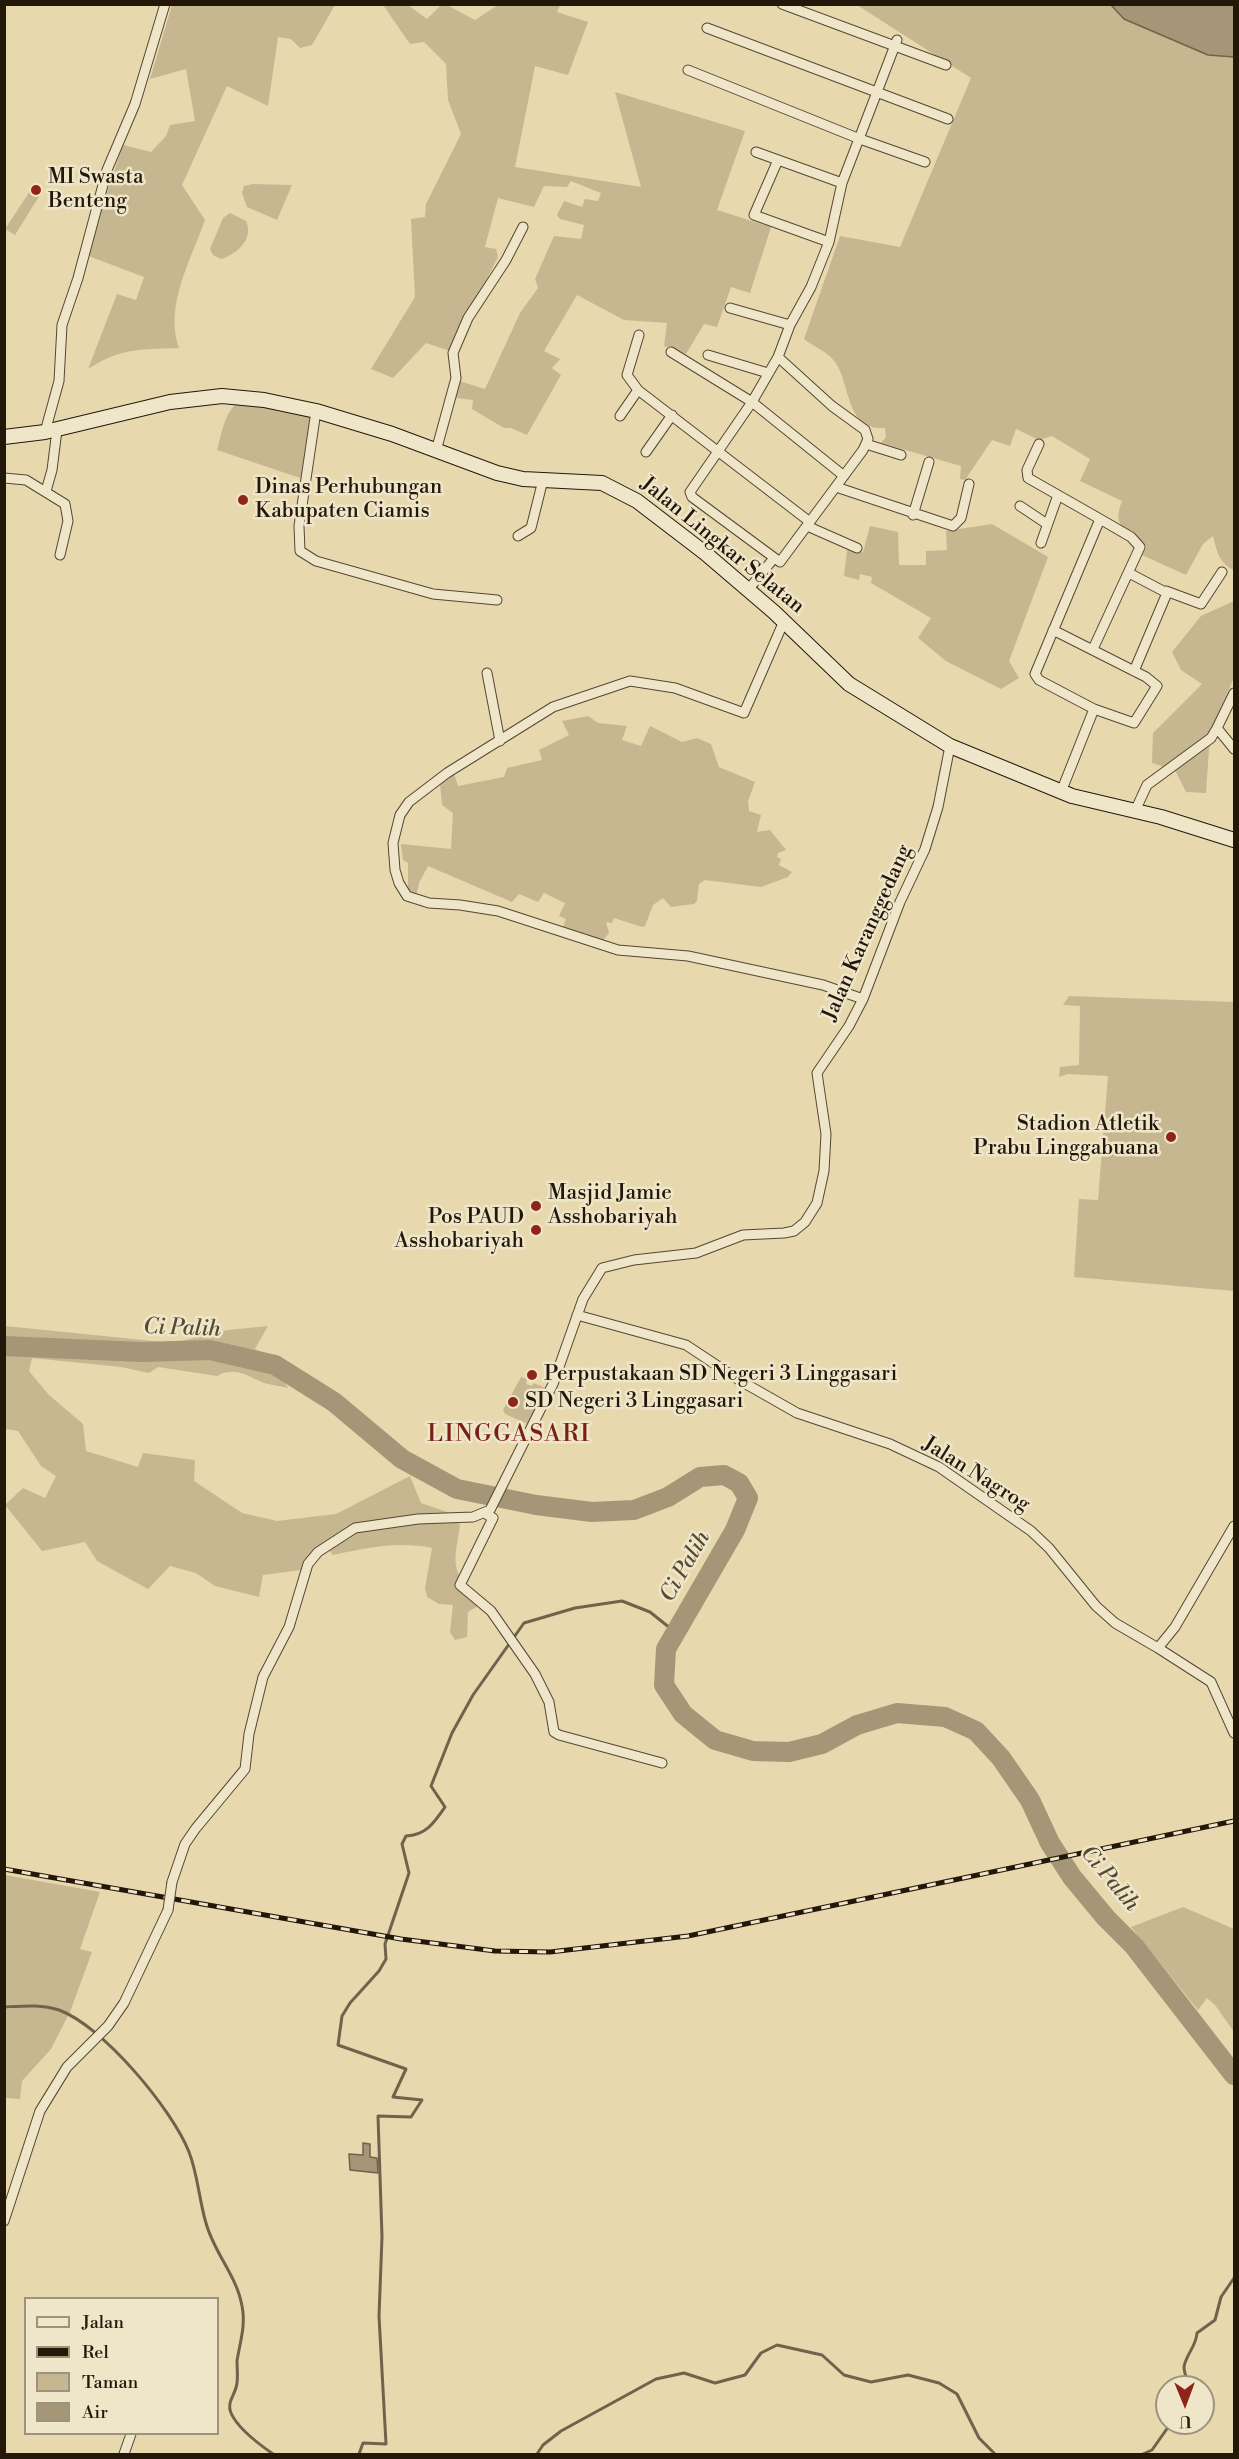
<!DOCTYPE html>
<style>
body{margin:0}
#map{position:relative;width:1239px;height:2459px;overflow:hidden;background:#e7d8ad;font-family:"Libre Bodoni",serif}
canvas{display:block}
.frame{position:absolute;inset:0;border:6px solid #23170a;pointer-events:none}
.legend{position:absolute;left:24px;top:2297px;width:195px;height:138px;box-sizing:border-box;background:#efe6ca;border:2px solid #9d937d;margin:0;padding:8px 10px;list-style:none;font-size:18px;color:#23170a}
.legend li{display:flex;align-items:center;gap:12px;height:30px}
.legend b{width:30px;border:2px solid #9d937d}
.north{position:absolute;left:1155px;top:2375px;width:60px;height:60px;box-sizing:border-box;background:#efe6ca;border:2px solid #9d937d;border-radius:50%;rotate:179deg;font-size:16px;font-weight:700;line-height:24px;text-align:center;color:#23170a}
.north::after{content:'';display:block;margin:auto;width:21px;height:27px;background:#8f2418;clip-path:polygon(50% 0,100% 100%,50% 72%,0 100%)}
</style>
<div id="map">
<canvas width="1239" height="2459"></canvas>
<div class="frame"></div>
<ul class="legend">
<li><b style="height:8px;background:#efe6ca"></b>Jalan</li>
<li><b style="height:8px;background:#23170a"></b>Rel</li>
<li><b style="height:16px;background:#c6b791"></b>Taman</li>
<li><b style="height:16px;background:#a49676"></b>Air</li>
</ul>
<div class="north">U</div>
</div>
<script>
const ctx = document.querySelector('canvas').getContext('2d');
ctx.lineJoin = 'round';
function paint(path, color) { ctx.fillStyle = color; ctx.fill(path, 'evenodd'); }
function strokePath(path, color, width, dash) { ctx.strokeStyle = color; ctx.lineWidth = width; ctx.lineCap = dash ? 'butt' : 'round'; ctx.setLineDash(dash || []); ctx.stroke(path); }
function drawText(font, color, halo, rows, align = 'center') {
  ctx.font = font + ' "Libre Bodoni",serif'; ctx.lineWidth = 5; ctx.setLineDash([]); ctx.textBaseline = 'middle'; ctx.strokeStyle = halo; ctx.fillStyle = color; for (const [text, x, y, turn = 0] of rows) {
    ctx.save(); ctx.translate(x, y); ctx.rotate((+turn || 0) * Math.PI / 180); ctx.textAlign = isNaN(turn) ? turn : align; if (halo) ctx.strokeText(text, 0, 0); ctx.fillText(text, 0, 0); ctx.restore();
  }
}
const green = new Path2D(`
 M172 5H335L312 45 300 48 291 39 278 37 268 106 227 86 182 185 205 220C191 260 164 306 179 348 139 350 123 347 88 369L117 294 136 300 144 277 86 255 123 145 151 152 166 136 170 125 195 121 186 69 150 79Z
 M383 5H408L427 19 441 5H447L475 20 498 5H560L557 12 588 22 568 75 535 66 515 167 641 187 615 92 745 131 717 210 771 227 750 293 731 287 717 327 704 324 686 354 664 346 667 323 624 320 577 295 544 351 560 359 552 368 561 375 527 435 511 428H504L472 409 473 400 455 398 459 381 485 389 520 313 538 288 535 279 554 236 581 239 584 225 560 219 557 215 564 201 582 207 585 199 598 201 601 193 571 181 567 187 544 186 534 207 498 198 485 247 496 249 498 257 450 351 426 343 393 378 371 369 415 297 411 219 425 217 426 204 461 134 448 100 446 64 424 42 410 44Z
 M857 5H1111L1124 19 1208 55 1234 57V570C1219 563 1217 552 1213 536L1203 544 1186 575 1142 555 1147 546C1127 531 1111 528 1122 501L1080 481 1090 459 1052 436 1039 440 1016 429 1010 446 992 440 965 480 960 479 961 466 881 443 886 437 885 428C845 431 851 384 835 362 829 353 813 346 804 339L840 236 900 247 971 78Z
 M253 184 292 185 277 220 247 207 242 193 244 186Z
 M34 185 43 190 15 235 5 229Z
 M230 213 246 221C254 238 238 254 221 259L213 255 210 249 223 218Z
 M242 400 311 413 303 479 217 450C222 433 225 408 242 400Z
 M992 524 1048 557 1009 661 1019 678 1001 689 946 661 918 638 931 618 871 583 872 577 860 574 859 580 844 576 847 550 863 552 870 526 898 532 899 565H926V551L947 550 946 531Z
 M1234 601V677L1216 721 1209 749 1206 793 1186 792 1175 770 1152 763 1153 733 1202 684 1181 670 1172 652 1201 616Z
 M588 716 598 723 627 726 622 740 641 746 650 726 682 742 697 738 711 744 719 767 755 782 748 801 749 811 761 815 757 832 770 830 786 850 778 853 777 857 781 859 779 865 792 872 788 877 761 887 705 880 699 884 697 901 694 904 671 907 663 898 653 905 645 926 642 927 614 918 612 923 606 922 609 933 601 943 562 930 566 919 559 916 565 903 544 893 538 902 519 894 512 902 428 866 419 883 416 897 408 893V863L403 860 401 844 451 849 453 813 442 805 440 783 454 774 458 786 504 777 507 768 542 760 539 750 569 735 562 721Z
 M1069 996 1234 1002V1291L1074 1277 1079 1199 1098 1200 1108 1076 1068 1074 1059 1077 1060 1067 1079 1065 1080 1006 1063 1005Z
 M5 1326 173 1343 228 1330 268 1326 255 1349 270 1356 288 1388C280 1386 271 1385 264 1383 247 1376 235 1366 217 1376L158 1367 149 1373 121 1367 32 1358 29 1371 49 1395 83 1424 86 1451 138 1467 143 1453 195 1460 194 1481 242 1513 277 1521 336 1514 410 1476 421 1503 450 1513 460 1525C453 1570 451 1569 481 1604L468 1612 467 1637 455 1640 450 1632 453 1605 439 1604 427 1597 425 1588 432 1548C399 1541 367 1548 333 1555L324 1543 302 1570 263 1575 259 1597 215 1586 196 1573 170 1566 148 1589 97 1561 85 1542 42 1551 5 1505 23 1488 45 1498 56 1476 41 1466 18 1431 5 1429Z
 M521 1377 527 1379 526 1384 532 1386 533 1383 546 1388 528 1424 505 1414 503 1410Z
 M5 1875 100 1892 80 1949 92 1952 70 2012 51 2049 22 2081 20 2099 5 2098Z
 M1183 1907 1234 1929V2032L1215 2005 1207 1998 1198 2010 1131 1927Z`);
const water = new Path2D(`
 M1111 5H1234V57L1208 55 1124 19Z
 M363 2143 370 2144V2157L377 2158 378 2173 350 2170 349 2154 363 2155Z`);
const stream = new Path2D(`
 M4 2007C23 2006 41 2004 59 2010 103 2026 172 2109 189 2152 198 2175 199 2200 206 2223 214 2253 237 2276 242 2306 246 2325 240 2342 237 2361 237 2368 238 2376 237 2383 236 2394 226 2402 231 2413 238 2429 260 2445 273 2454
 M1189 2387C1188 2380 1184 2374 1184 2367 1186 2354 1196 2347 1197 2333L1215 2320 1221 2297 1234 2278
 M359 2454 363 2443 386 2444 379 2316 382 2237 378 2116 411 2117 422 2100 393 2097 406 2069 338 2045 342 2016 350 2003 379 1971 386 1959 385 1944 409 1873 402 1844 406 1836C426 1835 434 1823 445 1807L431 1786 452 1733 473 1695 524 1623 575 1608 622 1601 650 1612 675 1632
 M537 2454 543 2445 561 2431 656 2379 684 2373 715 2383 745 2375 761 2353 777 2345 822 2355 844 2375 871 2382 908 2375 939 2383 957 2394 979 2438 995 2454
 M1143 2454 1152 2450 1171 2423`);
const river = new Path2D(`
 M4 1346 141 1352 210 1350 275 1365 334 1402 402 1459 457 1489 536 1505 592 1512 634 1510 668 1497 700 1477 724 1475 739 1483 748 1498 735 1530 666 1649 664 1685 683 1714 715 1740 753 1751 789 1752 822 1744 857 1725 897 1713 945 1717 976 1731 1001 1758 1030 1800 1050 1843 1072 1877 1106 1918 1134 1946 1234 2075`);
const street = new Path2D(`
 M782 4 946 65
 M707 28 948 119
 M688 70 860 139 925 162
 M756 152 842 183
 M778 160 754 215 829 242
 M730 308 790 325
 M639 335 627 375 638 390 810 522
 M671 352 752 402 844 476
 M708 355 768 373
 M778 357 832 406 865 430 868 439 863 450 780 562 692 497 690 492 752 402 778 357 790 325 811 287 829 242 842 183 897 40
 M316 411 299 526 300 551 316 561 433 594 497 600
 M620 416 638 390
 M45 432 59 381 62 325 78 278 107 170 135 104 165 4
 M866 444 901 455
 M1039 444 1027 470 1028 478 1100 519 1035 674 1039 680 1094 709 1061 792
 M436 451 456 378 453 353 468 318 506 260 523 227
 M646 452 672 415
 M4 478 26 480 65 504 68 521 60 555
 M836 487 953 526 961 518 969 484
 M46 491 52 470 57 430
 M1020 506 1047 524
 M913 515 929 462
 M807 526 857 548
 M518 536 531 528 543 480
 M1041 543 1058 495
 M1129 573 1167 593 1134 671
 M748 590 774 558
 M1166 591 1201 604 1222 572
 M784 621 744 713 675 688 630 681 553 707 447 773 409 802 400 815 393 843 395 870 399 883 407 896 429 903 460 905 498 911 618 950 688 956 823 985 863 999
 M1053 630 1146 677 1157 686 1134 723 1094 709
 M1093 649 1140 547 1131 537 1100 519
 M487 673 500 741
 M1234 693 1217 728 1234 749
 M1135 811 1147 785 1211 738 1217 728
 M577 1315 686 1345 739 1380 797 1413 890 1444 939 1467 1031 1531 1049 1548 1096 1606 1115 1623 1158 1648 1175 1627 1234 1526
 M486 1514 493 1518 460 1585 491 1611 535 1674 549 1702 554 1732 559 1735 662 1763
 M1158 1648 1211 1682 1234 1733
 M172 1882 185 1844 196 1828 245 1769 249 1734 263 1677 289 1627 308 1564 318 1552 355 1528 418 1519 473 1517 490 1510 553 1384 583 1299 602 1268 634 1260 696 1253 743 1235 784 1233 794 1231 805 1222 817 1203 824 1171 826 1134 817 1073 849 1026 863 999 900 902 925 849 938 807 950 746
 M4 2221 40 2111 67 2067 108 2026 124 2003 168 1910
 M124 2454 131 2434`);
const secondary = new Path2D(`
 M4 437 45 432 170 402 222 396 264 400 316 411 392 434 497 473 523 479 602 483 637 501 705 553 774 612 849 684 950 746 1072 796 1161 817 1234 840`);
const rail = new Path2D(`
 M4 1869 401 1939 495 1951 550 1952 688 1936 1234 1821`);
const streetBridge = new Path2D(`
 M168 1910 172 1882`);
const markers = [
 [36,190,6,"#8f2418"],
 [243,500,6,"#8f2418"],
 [1171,1137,6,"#8f2418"],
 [536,1206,6,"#8f2418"],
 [536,1230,6,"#8f2418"],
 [532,1375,6,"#8f2418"],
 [513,1402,6,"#8f2418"]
];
const poiNames = [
 ["MI Swasta",48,178],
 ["Benteng",48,202],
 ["Dinas Perhubungan",255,488],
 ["Kabupaten Ciamis",255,512],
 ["Stadion Atletik",1159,1125,"right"],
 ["Prabu Linggabuana",1159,1149,"right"],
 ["Masjid Jamie",548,1194],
 ["Asshobariyah",548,1218],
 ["Pos PAUD",524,1218,"right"],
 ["Asshobariyah",524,1242,"right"],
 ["Perpustakaan SD Negeri 3 Linggasari",544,1375],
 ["SD Negeri 3 Linggasari",525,1402]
];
const streetNames = [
 ["Jalan Lingkar Selatan",722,546,39],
 ["Jalan Karanggedang",868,933,-66],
 ["Jalan Nagrog",976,1475,32]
];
const waterNames = [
 ["Ci Palih",182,1329,2],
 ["Ci Palih",686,1567,-60],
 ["Ci Palih",1109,1879,50]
];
const quarterNames = [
 ["LINGGASARI",509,1435]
];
paint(green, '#c6b791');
paint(water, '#a49676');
strokePath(water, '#70634b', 1.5);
strokePath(stream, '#70634b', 3);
strokePath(river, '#a49676', 20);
strokePath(street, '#544733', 11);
strokePath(secondary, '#23170a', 16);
strokePath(street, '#efe6ca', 9);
strokePath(secondary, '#efe6ca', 14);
strokePath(rail, '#23170a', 5);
strokePath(rail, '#efe6ca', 3, [9]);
strokePath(streetBridge, '#544733', 11, []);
strokePath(streetBridge, '#efe6ca', 9);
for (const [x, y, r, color] of markers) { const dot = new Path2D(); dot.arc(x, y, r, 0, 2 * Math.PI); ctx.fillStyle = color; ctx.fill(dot); strokePath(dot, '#efe6ca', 2); }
drawText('21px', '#23170a', '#efe6ca', poiNames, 'left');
drawText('21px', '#23170a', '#efe6ca', streetNames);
drawText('italic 22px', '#574a35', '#efe6ca', waterNames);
ctx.letterSpacing = '1.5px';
drawText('24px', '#7a1f14', '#efe6ca', quarterNames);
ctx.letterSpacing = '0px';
</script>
